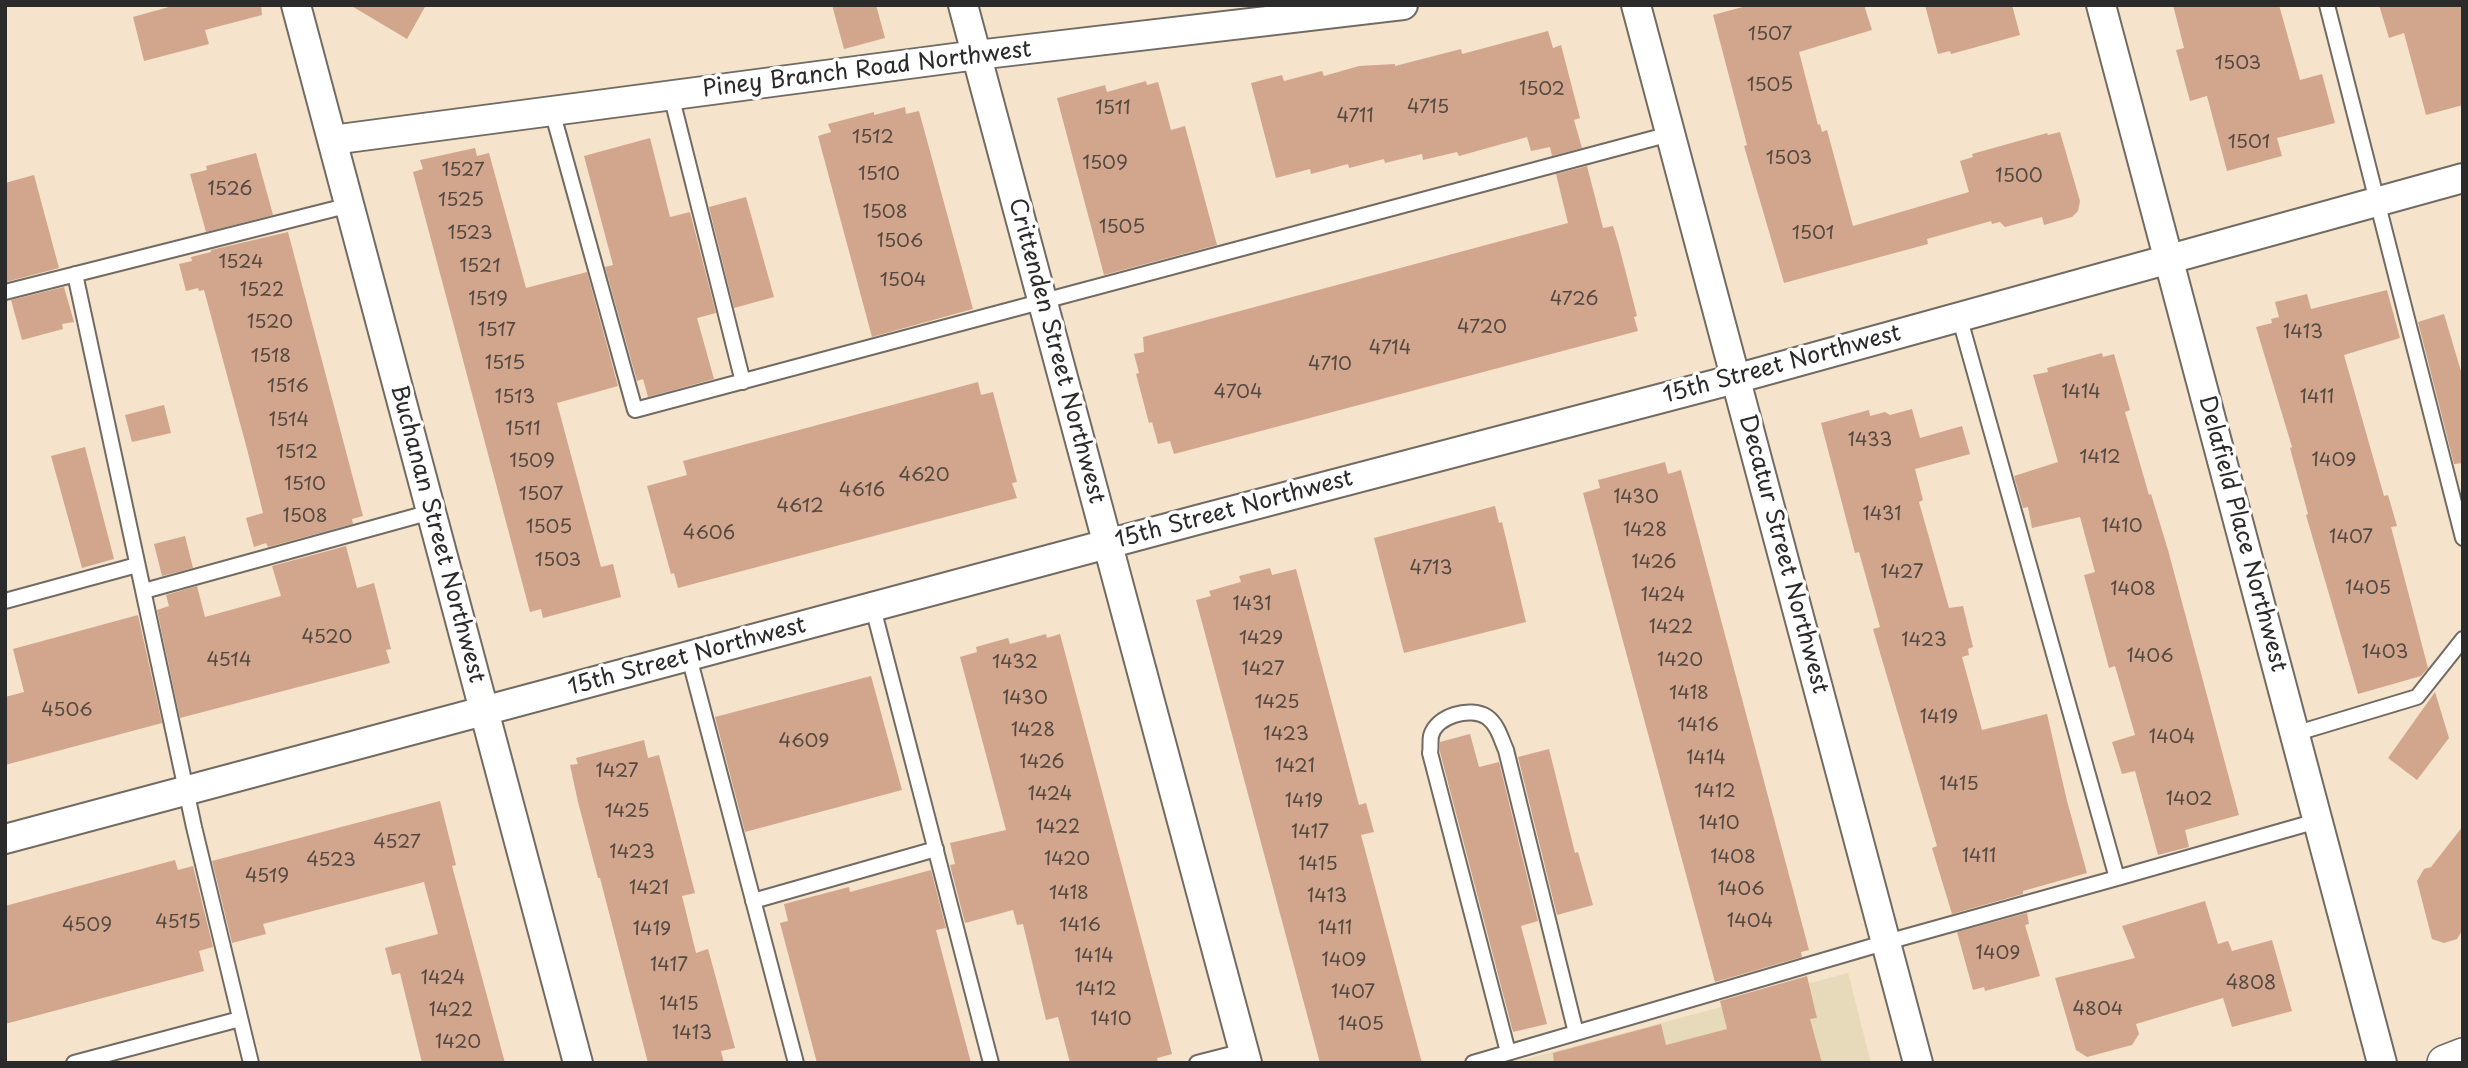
<!DOCTYPE html>
<style>
body{margin:0}
#map{position:relative;width:2468px;height:1068px;overflow:hidden;background:#f5e3cb;font-family:"Playpen Sans",sans-serif}
canvas{display:block}
.frame{position:absolute;inset:0;border:7px solid #2b2b2b;pointer-events:none}
</style>
<div id="map">
<canvas width="2468" height="1068"></canvas>
<div class="frame"></div>
</div>
<script>
const ctx = document.querySelector('canvas').getContext('2d');
ctx.lineJoin = 'round';
function paint(path, color) { ctx.fillStyle = color; ctx.fill(path, 'evenodd'); }
function strokePath(path, color, width, dash) { ctx.strokeStyle = color; ctx.lineWidth = width; ctx.lineCap = dash ? 'butt' : 'round'; ctx.setLineDash(dash || []); ctx.stroke(path); }
function drawText(font, color, halo, rows, align = 'center') {
  ctx.font = font + ' "Playpen Sans",sans-serif'; ctx.lineWidth = 7; ctx.setLineDash([]); ctx.textBaseline = 'middle'; ctx.strokeStyle = halo; ctx.fillStyle = color; for (const [text, x, y, turn = 0] of rows) {
    ctx.save(); ctx.translate(x, y); ctx.rotate((+turn || 0) * Math.PI / 180); ctx.textAlign = isNaN(turn) ? turn : align; if (halo) ctx.strokeText(text, 0, 0); ctx.fillText(text, 0, 0); ctx.restore();
  }
}
const built = new Path2D(`
 M1848 973 1871 1063H1512Z`);
const building = new Path2D(`
 M176 5H261L262 15 205 30 209 44 144 61 133 17Z
 M350 5H426L407 39Z
 M832 5H876L885 38 844 49Z
 M1750 5H1864L1872 30 1799 52 1818 125 1820 124 1822 132 1827 130 1853 226 1969 192 1960 161 1973 157 1972 154 2047 133 2048 135 2060 132 2080 201 2078 211 2072 217 2044 225 2042 217 2005 227 2000 222 1992 224 1991 221 1927 239 1928 244 1784 283 1744 146 1747 145 1713 15Z
 M1925 5H2012L2020 35 1951 54 1950 51 1938 54Z
 M2173 5H2279L2300 80 2322 74 2335 123 2277 138 2282 156 2227 171 2207 96 2190 101 2176 50 2184 48Z
 M2379 5H2463V105L2426 115 2404 33 2389 38Z
 M1548 31 1553 48 1561 45 1580 118 1574 120 1582 148 1552 156 1550 147 1531 151 1527 137 1459 156 1457 152 1423 160 1422 154 1385 163 1384 159 1349 168 1348 164 1311 174 1310 169 1276 178 1251 83 1282 75 1284 81 1322 71 1324 76 1359 66 1395 64V66L1461 49 1462 54Z
 M1146 81 1147 85 1158 82 1171 130 1185 126 1217 245 1104 275 1057 98 1105 85 1107 92Z
 M905 107 906 114 919 111 973 309 872 337 818 136 831 132 828 124 874 112V115Z
 M650 138 670 217 690 212 716 313 697 318 714 379 648 397 643 379 637 381 605 267 613 265 584 156Z
 M475 148 477 156 489 153 526 288 587 272 618 386 557 403 601 567 613 564 621 597 543 618 541 609 530 612 413 172 423 169 420 160Z
 M256 153 273 215 206 232 190 174 207 170 206 166Z
 M1587 166 1603 228 1613 226 1619 246 1637 316 1634 317 1638 331 1174 454 1170 441 1158 444 1152 422 1149 423 1136 374 1139 373 1134 354 1144 352 1143 337 1568 223 1556 174Z
 M34 175 59 268 6 282 5 183Z
 M746 197 774 297 734 308 709 207Z
 M288 232 363 516 352 519 353 524 268 547 266 543 254 547 246 518 263 513 247 449 204 290 199 291 198 288 186 291 179 264 192 261 191 257 211 252V250Z
 M64 287 74 322 62 324 63 329 22 340 11 300Z
 M2387 290 2400 338 2344 355 2384 496 2388 495 2397 526 2391 527 2428 668 2421 676 2358 694 2306 515 2308 514 2290 448 2292 447 2256 327 2272 323 2271 319 2279 317 2275 302 2307 294 2311 309Z
 M2444 314 2463 378V463L2454 464 2418 322Z
 M2102 353 2103 357 2114 354 2130 410 2125 412 2149 495 2151 494 2168 550 2239 815 2185 830 2189 847 2158 855 2135 771 2122 774 2112 742 2135 735 2115 666 2109 668 2084 575 2095 572 2080 517 2032 528 2028 507 2023 508 2014 476 2058 462 2033 375 2048 372 2047 368Z
 M978 382 981 395 993 392 1017 482 1012 483 1017 498 678 588 674 573 671 574 647 486 687 475 683 461Z
 M164 405 171 433 132 442 125 415Z
 M1912 409 1920 438 1962 426 1970 454 1915 469 1923 500 1919 502 1949 608 1963 606 1973 647 1968 649 1969 655 1962 657 1982 730 2047 714 2067 801 2087 873 2023 891V894L1952 914 1932 848 1937 846 1873 629 1880 627 1859 552 1855 553 1821 423 1869 410 1870 416 1885 412 1890 415Z
 M85 447 114 559 82 568 51 456Z
 M1665 462 1668 474 1681 470 1809 950 1801 952 1802 957 1715 982 1583 493 1600 488 1598 480Z
 M1495 506 1499 523 1502 522 1526 622 1404 653 1374 538Z
 M185 536 193 568 162 576 154 544Z
 M346 546 357 588 374 583 391 649 386 650 390 663 180 718 157 610 169 606 166 595 197 586 205 617 281 596 272 566Z
 M1270 568 1272 575 1296 569 1359 805 1366 803 1374 832 1361 835 1422 1063H1320L1196 600 1211 596 1209 591 1241 582 1239 576Z
 M138 615 162 723 5 765V697L24 692 13 649Z
 M1046 634 1047 638 1060 634 1172 1054 1157 1058 1158 1063H1070L1058 1017 1046 1020 1023 924 1017 925 1013 910 965 923 950 865 955 864 950 843 1006 830 960 657 977 652 976 647 1008 638 1010 644Z
 M871 676 902 790 745 832 715 717Z
 M2435 692 2449 738 2417 780 2388 758Z
 M1470 734 1479 767 1499 762 1538 921 1521 926 1547 1024 1513 1032 1440 752V742Z
 M644 740 648 758 659 755 695 893 682 896 696 953 708 949 735 1048 721 1051 724 1063H648L600 878H598L578 802 570 765 578 764 576 758Z
 M1549 749 1575 853 1578 852 1593 905 1557 915 1518 757Z
 M440 801 456 865 452 866 505 1063H422L400 973 392 975 385 948 438 934 424 882 263 924 266 934 232 943 212 861Z
 M2463 826V929L2457 939 2444 943 2432 939 2417 881 2424 869 2431 867Z
 M175 860 178 870 193 866 213 947 199 951 204 971 5 1024V906Z
 M931 870 946 928 936 930 971 1063H817L780 923 788 921 784 904 849 887 850 892Z
 M2205 901 2218 944 2228 941 2232 951 2272 940 2292 1011 2232 1027 2223 998 2136 1024 2139 1034 2132 1045 2087 1057 2076 1050 2055 978 2135 958 2122 926Z
 M2027 913 2029 924 2025 925 2040 976 1985 991 1984 987 1973 990 1957 932Z
 M1807 976 1817 1018 1810 1019 1822 1063H1554L1553 1053 1661 1024 1666 1045 1727 1029 1720 1001Z`);
const service = new Path2D(`
 M2327 5 2463 538
 M671 95 743 382
 M552 111 635 410 1670 134
 M75 274 194 827 251 1063
 M5 292 350 205
 M144 591 431 512
 M5 601 137 565
 M873 608 991 1063
 M689 657 796 1063
 M2294 734 2417 697 2463 639
 M2117 878 2317 821
 M753 901 936 849
 M1508 1052 1430 753C1431 748 1430 741 1431 736 1436 716 1470 706 1487 717 1498 725 1501 739 1506 750L1576 1033
 M74 1063 240 1019
 M1197 1063 1244 1051
 M1473 1063 1887 942 2117 878 1959 316`);
const minor = new Path2D(`
 M296 5 578 1063
 M963 5 1247 1063
 M1636 5 1918 1063
 M2101 5 2382 1063
 M332 140 977 55 1403 5
 M5 839 1197 520 1735 379 2463 178`);
const tertiary = new Path2D(`
 M2445 1063 2463 1056`);
const numberNames = [
 ["1507",1770,35],
 ["1503",2238,64],
 ["1505",1770,86],
 ["1502",1542,90],
 ["4715",1428,108],
 ["1511",1113,109],
 ["4711",1355,117],
 ["1512",873,138],
 ["1501",2249,143],
 ["1503",1789,159],
 ["1509",1105,164],
 ["1527",463,171],
 ["1510",879,175],
 ["1500",2019,177],
 ["1526",230,190],
 ["1525",461,201],
 ["1508",885,213],
 ["1505",1122,228],
 ["1523",470,234],
 ["1501",1813,234],
 ["1506",900,242],
 ["1524",241,263],
 ["1521",480,267],
 ["1504",903,281],
 ["1522",262,291],
 ["1519",488,300],
 ["4726",1574,300],
 ["1520",270,323],
 ["4720",1482,328],
 ["1517",497,331],
 ["1413",2303,333],
 ["4714",1390,349],
 ["1518",271,357],
 ["1515",505,364],
 ["4710",1330,365],
 ["1516",288,387],
 ["4704",1238,393],
 ["1414",2081,393],
 ["1513",515,398],
 ["1411",2317,398],
 ["1514",289,421],
 ["1511",523,430],
 ["1433",1870,441],
 ["1512",297,453],
 ["1412",2100,458],
 ["1409",2334,461],
 ["1509",532,462],
 ["4620",924,476],
 ["1510",305,485],
 ["4616",862,491],
 ["1507",541,495],
 ["1430",1636,498],
 ["4612",800,507],
 ["1431",1882,515],
 ["1508",305,517],
 ["1410",2122,527],
 ["1505",549,528],
 ["1428",1645,531],
 ["4606",709,534],
 ["1407",2351,538],
 ["1503",558,561],
 ["1426",1654,563],
 ["4713",1431,569],
 ["1427",1902,573],
 ["1405",2368,589],
 ["1408",2133,590],
 ["1424",1663,596],
 ["1431",1252,605],
 ["1422",1671,628],
 ["4520",327,638],
 ["1429",1261,639],
 ["1423",1924,641],
 ["1403",2385,653],
 ["1406",2150,657],
 ["4514",229,661],
 ["1420",1680,661],
 ["1432",1015,663],
 ["1427",1263,670],
 ["1418",1689,694],
 ["1430",1025,699],
 ["1425",1277,703],
 ["4506",67,711],
 ["1419",1939,718],
 ["1416",1698,726],
 ["1428",1033,731],
 ["1423",1286,735],
 ["1404",2172,738],
 ["4609",804,742],
 ["1414",1706,759],
 ["1426",1042,763],
 ["1421",1295,767],
 ["1427",617,772],
 ["1415",1959,785],
 ["1412",1715,792],
 ["1424",1050,795],
 ["1402",2189,800],
 ["1419",1304,802],
 ["1425",627,812],
 ["1410",1719,824],
 ["1422",1058,828],
 ["1417",1310,833],
 ["4527",397,843],
 ["1423",632,853],
 ["1411",1979,857],
 ["1408",1733,858],
 ["1420",1067,860],
 ["4523",331,861],
 ["1415",1318,865],
 ["4519",267,877],
 ["1421",649,889],
 ["1406",1741,890],
 ["1418",1069,894],
 ["1413",1327,897],
 ["1404",1750,922],
 ["4515",178,923],
 ["4509",87,926],
 ["1416",1080,926],
 ["1411",1335,929],
 ["1419",652,930],
 ["1409",1998,954],
 ["1414",1094,957],
 ["1409",1344,961],
 ["1417",669,966],
 ["1424",443,979],
 ["4808",2251,984],
 ["1412",1096,990],
 ["1407",1353,993],
 ["1415",679,1005],
 ["4804",2098,1010],
 ["1422",451,1011],
 ["1410",1111,1020],
 ["1405",1361,1025],
 ["1413",692,1034],
 ["1420",458,1043]
];
const streetNames = [
 ["Piney Branch Road Northwest",867,70,-7],
 ["Crittenden Street Northwest",1056,351,75],
 ["15th Street Northwest",1782,365,-15],
 ["15th Street Northwest",1234,510,-15],
 ["Buchanan Street Northwest",437,534,75],
 ["Delafield Place Northwest",2242,534,75],
 ["Decatur Street Northwest",1783,554,75],
 ["15th Street Northwest",687,657,-15]
];
paint(built, '#e6daba');
paint(building, '#d2a68c');
strokePath(service, '#726b63', 18);
strokePath(minor, '#726b63', 32);
strokePath(tertiary, '#726b63', 38);
strokePath(service, '#fff', 14);
strokePath(minor, '#fff', 28);
strokePath(tertiary, '#fff', 35);
drawText('19px', '#554a43', null, numberNames);
drawText('23px', '#2b2b2b', '#fff', streetNames);
</script>
